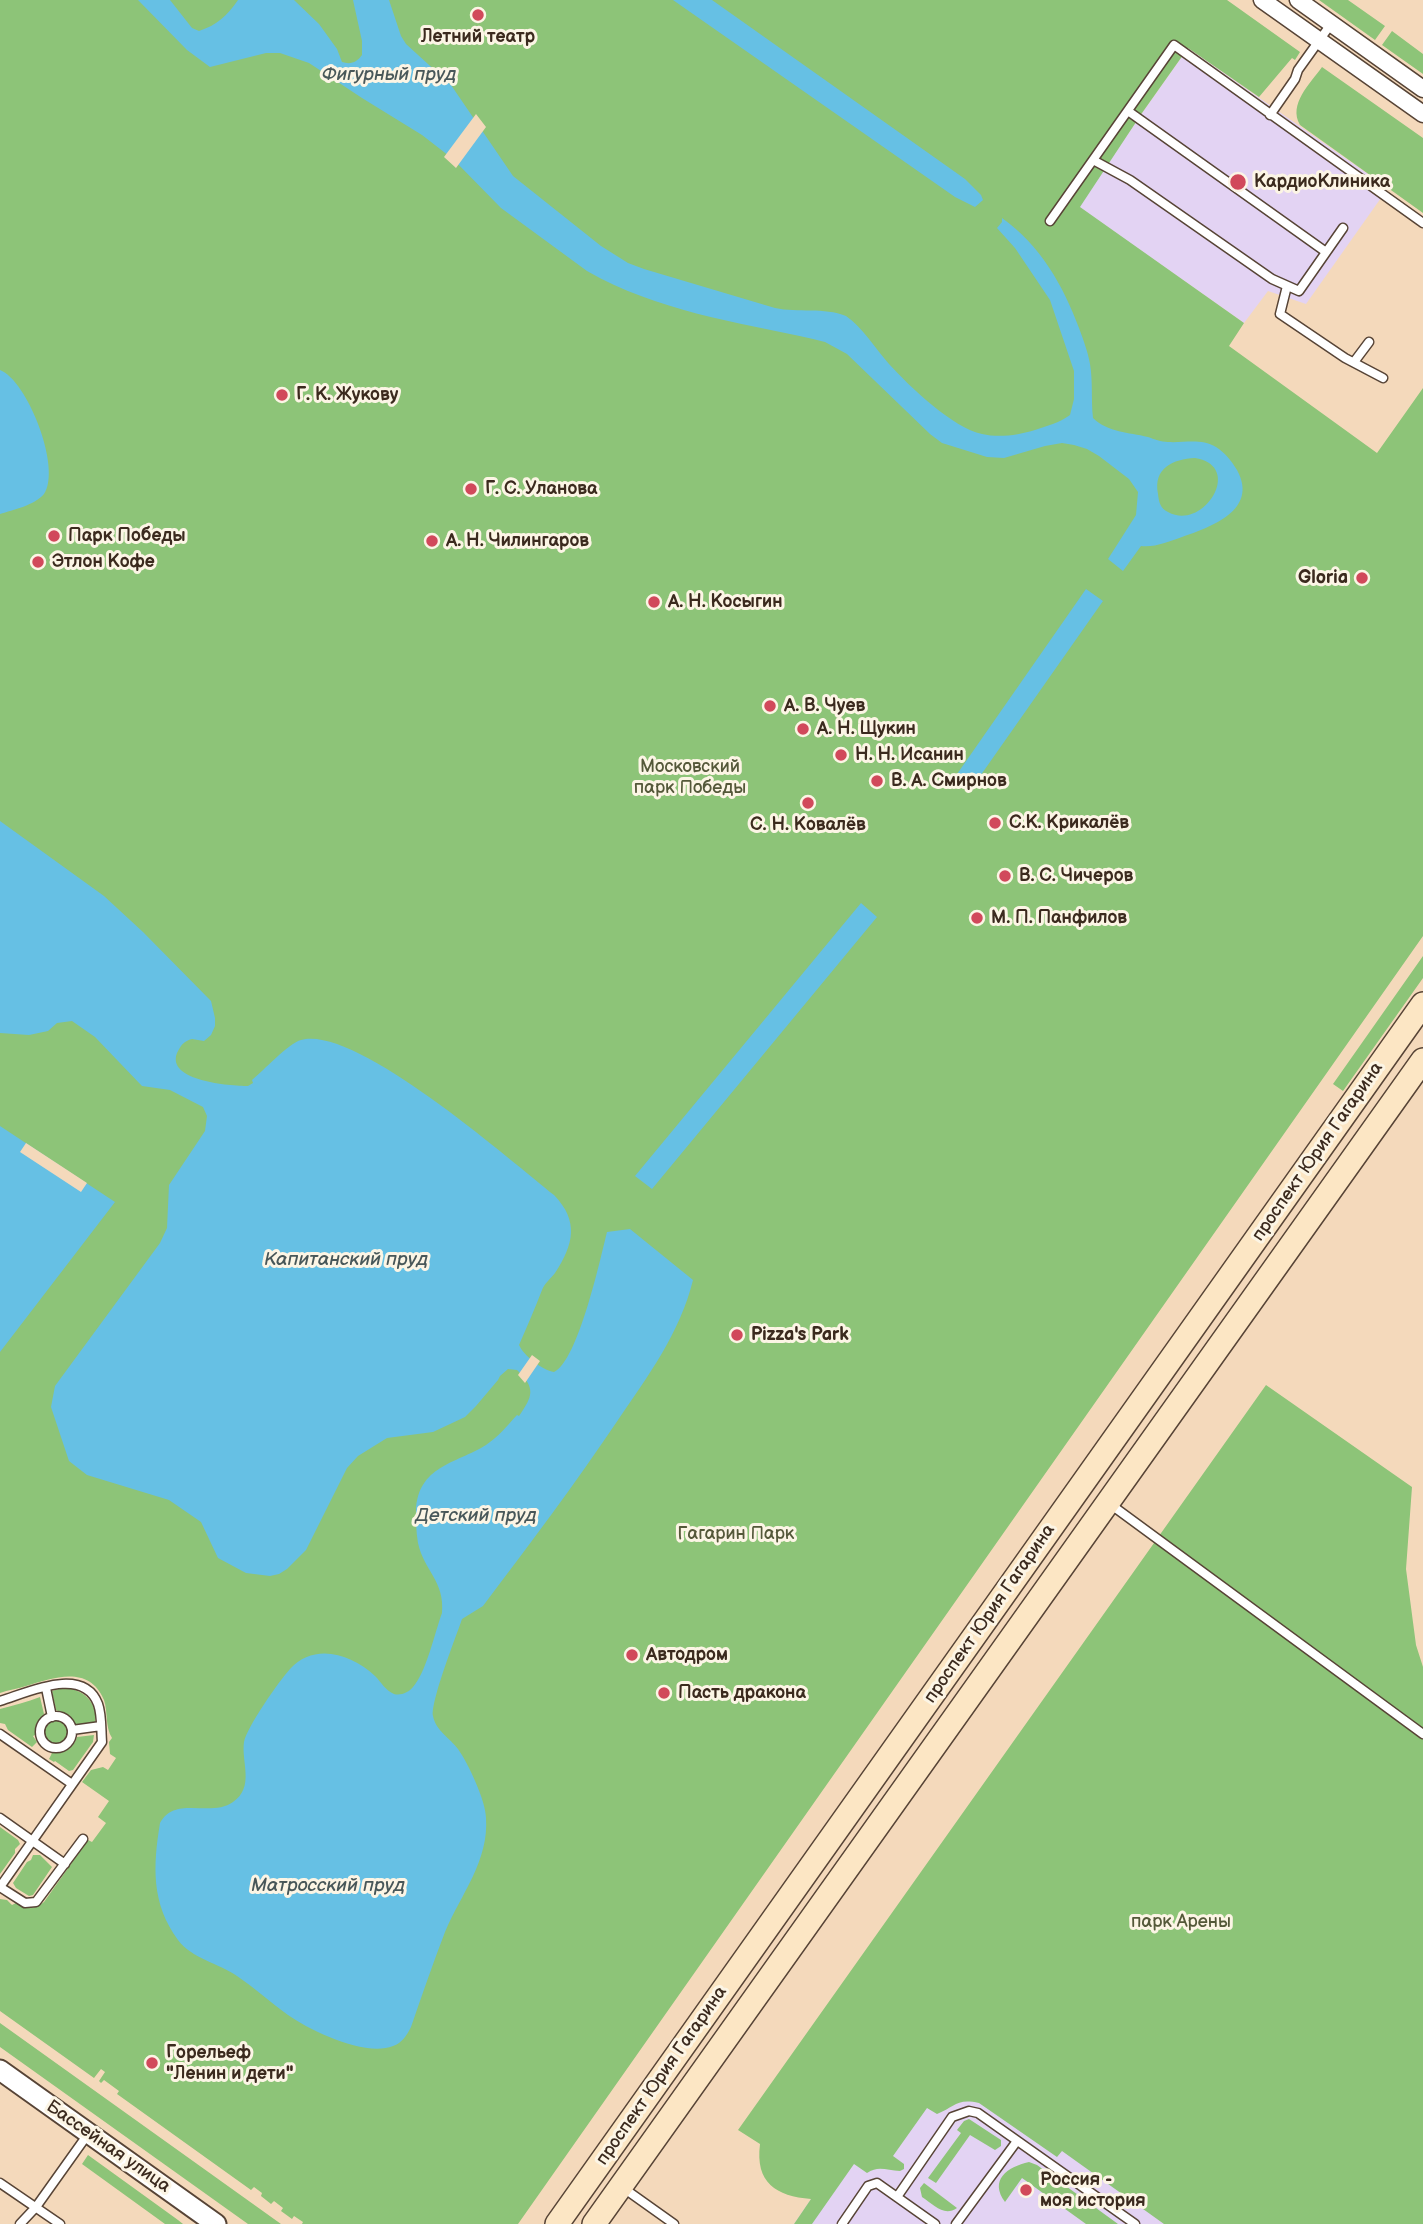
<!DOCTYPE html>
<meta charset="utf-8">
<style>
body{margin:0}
canvas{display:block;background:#f4d9bb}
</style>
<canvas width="1423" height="2224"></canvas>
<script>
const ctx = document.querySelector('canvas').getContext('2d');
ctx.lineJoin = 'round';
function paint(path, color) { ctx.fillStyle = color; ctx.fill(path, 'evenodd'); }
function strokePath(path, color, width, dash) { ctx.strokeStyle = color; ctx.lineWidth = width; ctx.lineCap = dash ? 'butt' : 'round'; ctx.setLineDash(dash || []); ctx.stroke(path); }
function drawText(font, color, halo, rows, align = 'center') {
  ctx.font = font + ' "Balsamiq Sans",sans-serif'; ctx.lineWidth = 6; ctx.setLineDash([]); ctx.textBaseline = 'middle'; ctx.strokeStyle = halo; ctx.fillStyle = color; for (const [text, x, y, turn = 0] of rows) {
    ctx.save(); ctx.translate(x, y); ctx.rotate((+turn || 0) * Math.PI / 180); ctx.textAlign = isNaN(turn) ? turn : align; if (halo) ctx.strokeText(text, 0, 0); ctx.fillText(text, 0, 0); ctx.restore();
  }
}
const built = new Path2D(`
 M1188 48 1388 188 1306 304 1268 291 1244 323 1079 207 1142 113Z
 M963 2062 1188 2224H794L811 2199Z`);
const green = new Path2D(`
 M0 0H1227L1300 52 1295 60 1292 58 1259 97 1188 48 1142 113 1080 207 1244 323 1229 346 1377 453 1423 388V936L518 2224H302L303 2222 294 2216 292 2219 281 2211 283 2208 274 2201 271 2204 261 2196 262 2193 254 2187 251 2190 117 2094 119 2091 104 2080 101 2083 99 2081 105 2072 101 2069 94 2078 0 2011V1899L7 1900 12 1905 16 1903C26 1910 35 1909 44 1902L88 1840 92 1842 106 1823 98 1817 109 1801 82 1782 91 1770 103 1767 108 1770 116 1758 110 1754 109 1742 112 1738C105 1727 108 1712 104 1700 89 1664 53 1678 26 1686 17 1689 8 1690 0 1693Z
 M1319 0H1348L1385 26 1375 40Z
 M1392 31 1423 54V74L1382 45Z
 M1322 67 1423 138V213L1300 125C1288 104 1310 84 1322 67Z
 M1423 956V978L1343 1091 1333 1084Z
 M1266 1385 1412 1487 1406 1569 1416 1645 1423 1667V2224H1164L1062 2151 1057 2157 979 2103C956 2098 955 2107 937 2114L927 2108 893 2156 904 2164V2169L900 2171C887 2171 879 2165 867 2173L854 2164 812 2224H794L811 2199C776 2196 755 2183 760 2144L738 2130Z
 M62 1688C83 1688 98 1702 95 1723L76 1725 70 1716 56 1710 52 1691Z
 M40 1697 44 1714 36 1724 35 1735 33 1736 37 1742 32 1747 8 1730 5 1724 0 1723V1709C14 1705 27 1702 40 1697Z
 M44 1732a12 12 0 1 1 24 0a12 12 0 1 1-24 0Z
 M94 1735 93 1742 73 1770 69 1771 55 1761 54 1762 49 1759 52 1753C64 1754 74 1748 77 1737Z
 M0 1827 18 1840 20 1844 15 1849V1853L0 1874Z
 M33 1855H40L52 1867 33 1895 29 1896 16 1888 13 1883 27 1862 31 1860Z
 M0 2024V2023L281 2224H248L0 2047Z
 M969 2119 1001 2140V2146L995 2150 970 2135 936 2183 928 2178 961 2133 957 2130 964 2121Z
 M88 2155 178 2220 183 2224H165L82 2164Z
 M1029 2162 1037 2165 1118 2224H1086L1022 2178 1005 2202C989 2180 1007 2167 1029 2162Z
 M924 2183 957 2208C944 2217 934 2205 922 2197L920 2188Z`);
const water = new Path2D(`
 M138 0H170L192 28 199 31C217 25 227 16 238 0H294L319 24 337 49 342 62C351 65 357 62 362 55V41L353 0H389L401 36 406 44 451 85 513 176 601 246 628 263 644 269 775 308C798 313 824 307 846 316 863 328 875 348 889 364 909 386 953 428 982 434 999 438 1019 435 1035 430 1047 426 1059 423 1070 415L1074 399V371L1050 300 1015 248 997 228 1002 222V218C1040 245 1063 285 1079 328 1083 339 1088 352 1090 364 1093 382 1091 400 1093 418 1109 433 1128 432 1148 437 1154 439 1161 442 1168 442 1185 443 1201 438 1216 447 1225 453 1231 460 1237 470 1259 510 1211 527 1182 537 1170 541 1154 548 1141 546L1123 571 1108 559 1136 515 1138 492 1129 479 1099 456 1087 449 1074 445 1062 443 1045 446 1004 458 987 457 942 443 930 434 847 354 825 342 813 339C736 322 657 311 587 271L501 208 453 159 422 135 362 98 309 63 280 53H266L210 67 187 50ZM1195 458C1245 466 1203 532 1168 512 1160 508 1159 502 1158 494 1153 468 1173 459 1195 458Z
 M673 0H712L965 179 981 195 983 200 975 207 955 197Z
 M0 370C27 380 62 468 44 494 35 505 13 510 0 514Z
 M1086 589 1103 601 971 789 955 777Z
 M0 821 104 896 143 932 211 1001 215 1018V1026L211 1035 204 1041 192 1039C184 1041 181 1045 177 1053 166 1081 230 1086 248 1086L253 1083 252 1080C263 1071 289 1043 301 1040 355 1024 510 1160 554 1195 579 1221 574 1244 555 1273 551 1278 544 1284 542 1290 535 1308 527 1327 519 1345 524 1356 542 1370 554 1372 578 1361 600 1260 607 1232L630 1229 693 1280C680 1333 648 1376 618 1420 575 1484 529 1545 483 1606L462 1619C456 1637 431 1700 433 1716 436 1731 450 1738 458 1749 468 1763 486 1801 486 1818 489 1861 461 1894 445 1932 433 1963 422 1995 411 2027 407 2035 402 2043 393 2046 365 2057 311 2031 288 2015 271 2003 255 1988 237 1976 220 1964 191 1958 178 1940 151 1903 153 1866 160 1823 175 1795 211 1818 233 1802 255 1787 241 1762 244 1742 247 1727 279 1681 290 1669 314 1642 352 1654 375 1676 381 1682 386 1691 394 1694 401 1696 409 1692 413 1687 426 1673 435 1632 442 1613 445 1581 424 1571 418 1543 416 1532 416 1521 416 1511 418 1466 455 1464 486 1445 498 1437 507 1426 517 1415L519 1416C533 1396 536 1388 517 1370L508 1369 500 1376 498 1380 476 1406 465 1417 433 1432 387 1438 358 1456 347 1468 306 1550 287 1569 279 1574 270 1576 246 1573 218 1558 201 1522 169 1500 87 1475 69 1461 51 1407 55 1386 160 1243 167 1228 169 1185 205 1131 207 1116 203 1107 170 1090 142 1086 95 1037 72 1021 57 1023 48 1031 29 1035 0 1033Z
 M861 903 877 917 652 1189 635 1176Z
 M0 1126 115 1202 0 1352Z`);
const pier = new Path2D(`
 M476 114 486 127 456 168 444 157Z
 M26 1143 87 1183 81 1192 20 1152Z
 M532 1355 540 1361 525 1383 518 1375Z`);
const service = new Path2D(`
 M1128 111 1326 252
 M1270 115 1295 79 1298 70 1331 24
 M1093 160 1130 180 1272 279 1299 291 1343 228
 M1050 221 1174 45 1423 223
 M1287 286 1280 314 1345 358 1383 378
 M1354 362 1369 342
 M1110 1504 1423 1734
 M46 1688 52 1717
 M0 1701C27 1693 83 1665 98 1704 102 1715 101 1730 102 1742L0 1887
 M40 1732a16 16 0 1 1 32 0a16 16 0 1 1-32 0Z
 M72 1730 101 1726
 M0 1734 72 1784
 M0 1818 65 1864
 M0 1887 25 1903 36 1902 83 1839
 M0 2183 60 2224
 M622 2187 674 2224
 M897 2197 952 2117 969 2111 978 2113 1135 2224
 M20 2224 36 2207 88 2134
 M842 2224 868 2186 877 2183 935 2224
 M956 2224 1017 2141`);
const minor = new Path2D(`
 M1262 0 1423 114
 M1298 0 1423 89`);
const tertiary = new Path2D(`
 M0 2070 216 2224`);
const secondary = new Path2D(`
 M557 2224 1423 1004
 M594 2224 1423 1060`);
const markers = [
 [478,15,7,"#d1495b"],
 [1238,182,9,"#d1495b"],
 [282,395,7,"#d1495b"],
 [471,489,7,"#d1495b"],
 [54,536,7,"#d1495b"],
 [432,541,7,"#d1495b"],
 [38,562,7,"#d1495b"],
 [1362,578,7,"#d1495b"],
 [654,602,7,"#d1495b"],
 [770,706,7,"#d1495b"],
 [803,729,7,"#d1495b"],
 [841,755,7,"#d1495b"],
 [877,781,7,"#d1495b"],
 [808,803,7,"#d1495b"],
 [995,823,7,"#d1495b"],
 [1005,876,7,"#d1495b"],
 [977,918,7,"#d1495b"],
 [737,1335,7,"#d1495b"],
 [632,1655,7,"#d1495b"],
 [664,1693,7,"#d1495b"],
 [152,2063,7,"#d1495b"],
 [1026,2190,7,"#d1495b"]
];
const poiNames = [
 ["Летний театр",478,37,"center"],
 ["КардиоКлиника",1254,182],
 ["Г. К. Жукову",296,395],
 ["Г. С. Уланова",485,489],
 ["Парк Победы",68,536],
 ["А. Н. Чилингаров",446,541],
 ["Этлон Кофе",52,562],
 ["Gloria",1348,578,"right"],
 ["А. Н. Косыгин",668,602],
 ["А. В. Чуев",784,706],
 ["А. Н. Щукин",817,729],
 ["Н. Н. Исанин",855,755],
 ["В. А. Смирнов",891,781],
 ["С.К. Крикалёв",1009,823],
 ["С. Н. Ковалёв",808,825,"center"],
 ["В. С. Чичеров",1019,876],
 ["М. П. Панфилов",991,918],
 ["Pizza's Park",751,1335],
 ["Автодром",646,1655],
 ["Пасть дракона",678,1693],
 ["Горельеф",166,2053],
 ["\"Ленин и дети\"",166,2074],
 ["Россия -",1040,2180],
 ["моя история",1040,2201]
];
const parkNames = [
 ["Московский",690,767],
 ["парк Победы",690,788],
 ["Гагарин Парк",736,1534],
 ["парк Арены",1181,1922]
];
const streetNames = [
 ["проспект Юрия Гагарина",1318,1152,-55],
 ["проспект Юрия Гагарина",990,1614,-55],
 ["проспект Юрия Гагарина",662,2076,-55],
 ["Бассейная улица",108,2147,35]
];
const waterNames = [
 ["Фигурный пруд",389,75],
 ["Капитанский пруд",346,1260],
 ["Детский пруд",476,1516],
 ["Матросский пруд",328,1886]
];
paint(built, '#e3d3f3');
paint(green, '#8dc478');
paint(water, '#66c0e4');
paint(pier, '#f4d9bb');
strokePath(service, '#574436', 11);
strokePath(minor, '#574436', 19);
strokePath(tertiary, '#574436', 23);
strokePath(secondary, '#574436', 26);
strokePath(service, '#fff', 8);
strokePath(minor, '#fff', 16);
strokePath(tertiary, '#fff', 19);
strokePath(secondary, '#fce6c4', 23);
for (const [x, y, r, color] of markers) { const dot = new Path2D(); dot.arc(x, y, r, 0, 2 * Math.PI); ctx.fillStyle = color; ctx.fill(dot); strokePath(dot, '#fcf5e5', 2.5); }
drawText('bold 18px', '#3b2a1e', '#fcf5e5', poiNames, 'left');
drawText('18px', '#545839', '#fcf5e5', parkNames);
drawText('18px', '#3b2a1e', '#fcf5e5', streetNames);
drawText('italic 19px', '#485759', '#fcf5e5', waterNames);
</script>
